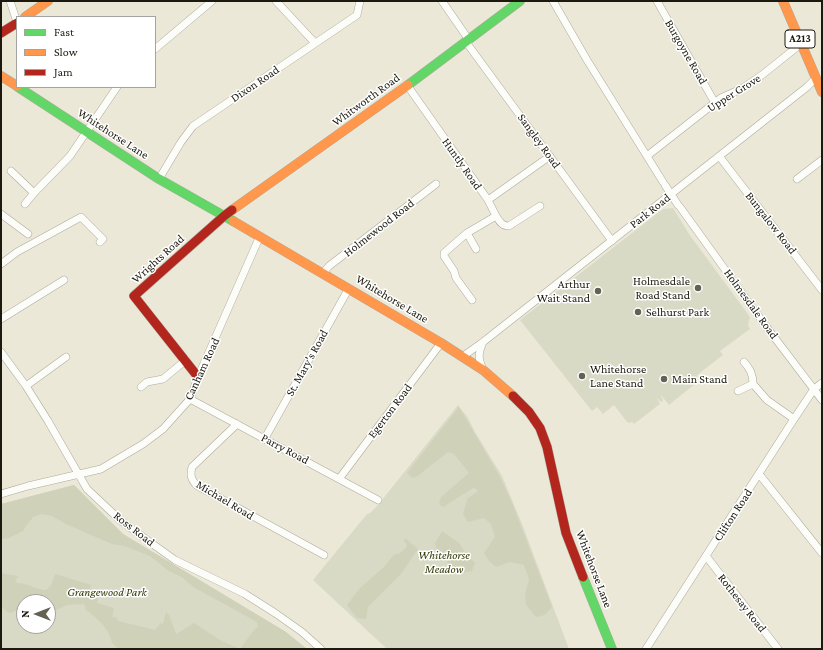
<!DOCTYPE html>
<style>
body{margin:0}
#map{position:relative;width:823px;height:650px;overflow:hidden;background:#ece8d7;font-family:"Crimson Pro",serif}
canvas{display:block}
.frame{position:absolute;inset:0;border:2px solid #1c1a0e;pointer-events:none}
.legend{position:absolute;left:16px;top:16px;width:140px;height:72px;box-sizing:border-box;background:#fff;border:1px solid #a4a39f;margin:0;padding:5px 7px;list-style:none;font-size:12px;color:#1c1a0e}
.legend li{display:flex;align-items:center;gap:8px;height:20px}
.legend b{width:20px;border:1px solid #a4a39f}
.north{position:absolute;left:16px;top:594px;width:40px;height:40px;box-sizing:border-box;background:#fff;border:1px solid #a4a39f;border-radius:50%;rotate:270deg;font-size:11px;font-weight:700;line-height:16px;text-align:center;color:#1c1a0e}
.north::after{content:'';display:block;margin:auto;width:14px;height:18px;background:#656254;clip-path:polygon(50% 0,100% 100%,50% 72%,0 100%)}
</style>
<div id="map">
<canvas width="823" height="650"></canvas>
<div class="frame"></div>
<ul class="legend">
<li><b style="height:5px;background:#63d668"></b>Fast</li>
<li><b style="height:5px;background:#ff974d"></b>Slow</li>
<li><b style="height:5px;background:#b3261e"></b>Jam</li>
</ul>
<div class="north">N</div>
</div>
<script>
const ctx = document.querySelector('canvas').getContext('2d');
ctx.lineJoin = 'round';
function paint(path, color) { ctx.fillStyle = color; ctx.fill(path, 'evenodd'); }
function strokePath(path, color, width, dash) { ctx.strokeStyle = color; ctx.lineWidth = width; ctx.lineCap = dash ? 'butt' : 'round'; ctx.setLineDash(dash || []); ctx.stroke(path); }
function drawText(font, color, halo, rows, align = 'center') {
  ctx.font = font + ' "Crimson Pro",serif'; ctx.lineWidth = 3; ctx.setLineDash([]); ctx.textBaseline = 'middle'; ctx.strokeStyle = halo; ctx.fillStyle = color; for (const [text, x, y, turn = 0] of rows) {
    ctx.save(); ctx.translate(x, y); ctx.rotate((+turn || 0) * Math.PI / 180); ctx.textAlign = isNaN(turn) ? turn : align; if (halo) ctx.strokeText(text, 0, 0); ctx.fillText(text, 0, 0); ctx.restore();
  }
}
const green = new Path2D(`
 M673 208 689 234 750 317 748 325 750 329 720 351 723 355 697 375 696 383 669 405 661 395V396L663 400 662 402H661L657 398 660 404 634 424 632 422 630 423 627 422 614 405 603 414 597 407 592 411 520 320 663 209Z
 M458 405 468 418 475 432 502 476 522 524 569 649H387L313 580 367 514 370 513 378 505Z
 M74 485 123 534 286 632 307 649H1V504ZM24 602H48V626H24Z`);
const forest = new Path2D(`
 M459 407 500 477 512 503 552 607 545 615 536 617 526 605 525 594 529 579 524 565 510 562 496 567 489 561 484 553 495 537 491 524 484 518 468 522 463 514 468 498 477 492V489L473 488 443 507 439 504 441 497 469 473 454 454 448 452 416 477 412 478 407 473Z
 M74 485 123 534 286 632 307 649H240L254 630 258 627 257 622 195 588 183 578 169 571 150 556 124 546 112 544 66 524 52 516 42 514 33 517 26 526 23 531 9 538 1 539V504Z
 M442 531 459 543 467 555 475 563 472 571 461 573 438 555 435 543Z
 M405 538 418 549 401 574 368 607 366 619 357 618 347 605 360 588 383 568 394 555 400 553 406 548 407 544 404 541Z
 M1 573 18 576 15 582C19 584 23 583 28 585 46 592 49 594 55 574L91 585 89 594H99L97 603 114 608 112 617H116L118 621 155 630 161 623 163 624 166 612 169 615 176 634 194 623 220 640 240 649H120C110 644 112 640 108 632 103 623 93 615 85 609V605L83 604 67 605 56 610 48 621V602H24V610H17L10 613 6 611 1 606Z`);
const street = new Path2D(`
 M10 1 17 22
 M276 1 315 43
 M442 1 469 40
 M553 1 587 60 663 182
 M657 1 715 103
 M466 42 612 241
 M155 49 212 1
 M407 85 488 200 550 156
 M647 156 721 98 743 88 762 75 802 43
 M719 156 822 290
 M11 171 34 193 70 156 117 87
 M159 179 181 142 193 126 357 15 360 1
 M797 179 822 160
 M665 185 678 205
 M25 204 34 193
 M680 207 765 325 822 400
 M1 214 28 234
 M496 216C500 222 502 226 509 226L540 206
 M467 233 476 249
 M1 264 17 252 81 217 103 239 100 242
 M323 273 329 266 436 184
 M472 300 456 278 454 271 444 256V253L467 233 496 216 488 200
 M1 319 64 280
 M1 352 26 386 48 421 87 489 120 520 147 540 175 560 245 594 275 613 302 632 321 649
 M462 357 483 342 807 87 816 78
 M744 362C750 369 753 374 753 384
 M483 370C478 358 478 354 483 342
 M26 386 66 357
 M141 387 147 382 163 379 186 360
 M738 391 753 384 767 400 794 419
 M190 399 378 500
 M237 424 192 467C190 475 191 479 196 485L324 555
 M265 438 349 288
 M759 474 822 553
 M339 479 441 343
 M1 494 28 486 101 469 143 444 163 429 190 399 198 377 260 236
 M706 556 778 649
 M646 649 794 419 814 389 822 383`);
const fast = new Path2D(`
 M408 85 520 1
 M18 87 159 179 233 221
 M583 577 612 649`);
const slow = new Path2D(`
 M783 1 822 92
 M25 17 48 1
 M1 76 17 86
 M232 210 408 85
 M233 221 441 343 483 370 513 396`);
const jam = new Path2D(`
 M1 33 17 23
 M198 377 134 296 224 216 232 210
 M513 396 529 412 540 428 547 447 566 533 583 577`);
const markers = [
 [698,288,4,"#656254"],
 [598,291,4,"#656254"],
 [638,312,4,"#656254"],
 [582,376,4,"#656254"],
 [664,379,4,"#656254"]
];
const shields = [
 [800,39,30]
];
const shieldNames = [
 ["A213",800,39]
];
const streetNames = [
 ["Burgoyne Road",686,52,60],
 ["Dixon Road",255,84,-34],
 ["Upper Grove",734,93,-32],
 ["Whitworth Road",366,100,-36],
 ["Whitehorse Lane",113,134,33],
 ["Sangley Road",539,141,54],
 ["Huntly Road",462,164,55],
 ["Park Road",650,211,-38],
 ["Bungalow Road",771,223,52],
 ["Holmewood Road",379,228,-38],
 ["Wrights Road",158,259,-42],
 ["Whitehorse Lane",392,299,31],
 ["Holmesdale Road",751,304,54],
 ["St. Mary's Road",307,363,-61],
 ["Canham Road",202,369,-65],
 ["Egerton Road",390,411,-53],
 ["Parry Road",285,449,28],
 ["Michael Road",225,500,31],
 ["Clifton Road",733,515,-57],
 ["Ross Road",134,529,38],
 ["Whitehorse Lane",594,569,69],
 ["Rothesay Road",742,603,52]
];
const poiNames = [
 ["Holmesdale",690,281,"right"],
 ["Road Stand",690,295,"right"],
 ["Arthur",590,284,"right"],
 ["Wait Stand",590,298,"right"],
 ["Selhurst Park",646,312],
 ["Whitehorse",590,369],
 ["Lane Stand",590,383],
 ["Main Stand",672,379]
];
const parkNames = [
 ["Whitehorse",444,555],
 ["Meadow",444,569],
 ["Grangewood Park",107,592]
];
paint(green, '#d8dac6');
paint(forest, '#cfd1b9');
strokePath(street, '#adaa9d', 8);
strokePath(fast, '#adaa9d', 10);
strokePath(slow, '#adaa9d', 10);
strokePath(jam, '#adaa9d', 10);
strokePath(street, '#fcfcf9', 7);
strokePath(fast, '#63d668', 9);
strokePath(slow, '#ff974d', 9);
strokePath(jam, '#b3261e', 9);
for (const [x, y, r, color] of markers) { const dot = new Path2D(); dot.arc(x, y, r, 0, 2 * Math.PI); ctx.fillStyle = color; ctx.fill(dot); strokePath(dot, '#fff', 1.5); }
for (const [x, y, w] of shields) { const box = new Path2D(); box.roundRect(x - w / 2, y - 9, w, 18, 3); ctx.fillStyle = '#fff'; ctx.fill(box); strokePath(box, '#1c1a0e', 1); }
drawText('bold 11px', '#1c1a0e', null, shieldNames);
drawText('12px', '#1c1a0e', '#fff', streetNames);
drawText('12px', '#1c1a0e', '#fff', poiNames, 'left');
drawText('italic 12px', '#333c07', '#fff', parkNames);
</script>
